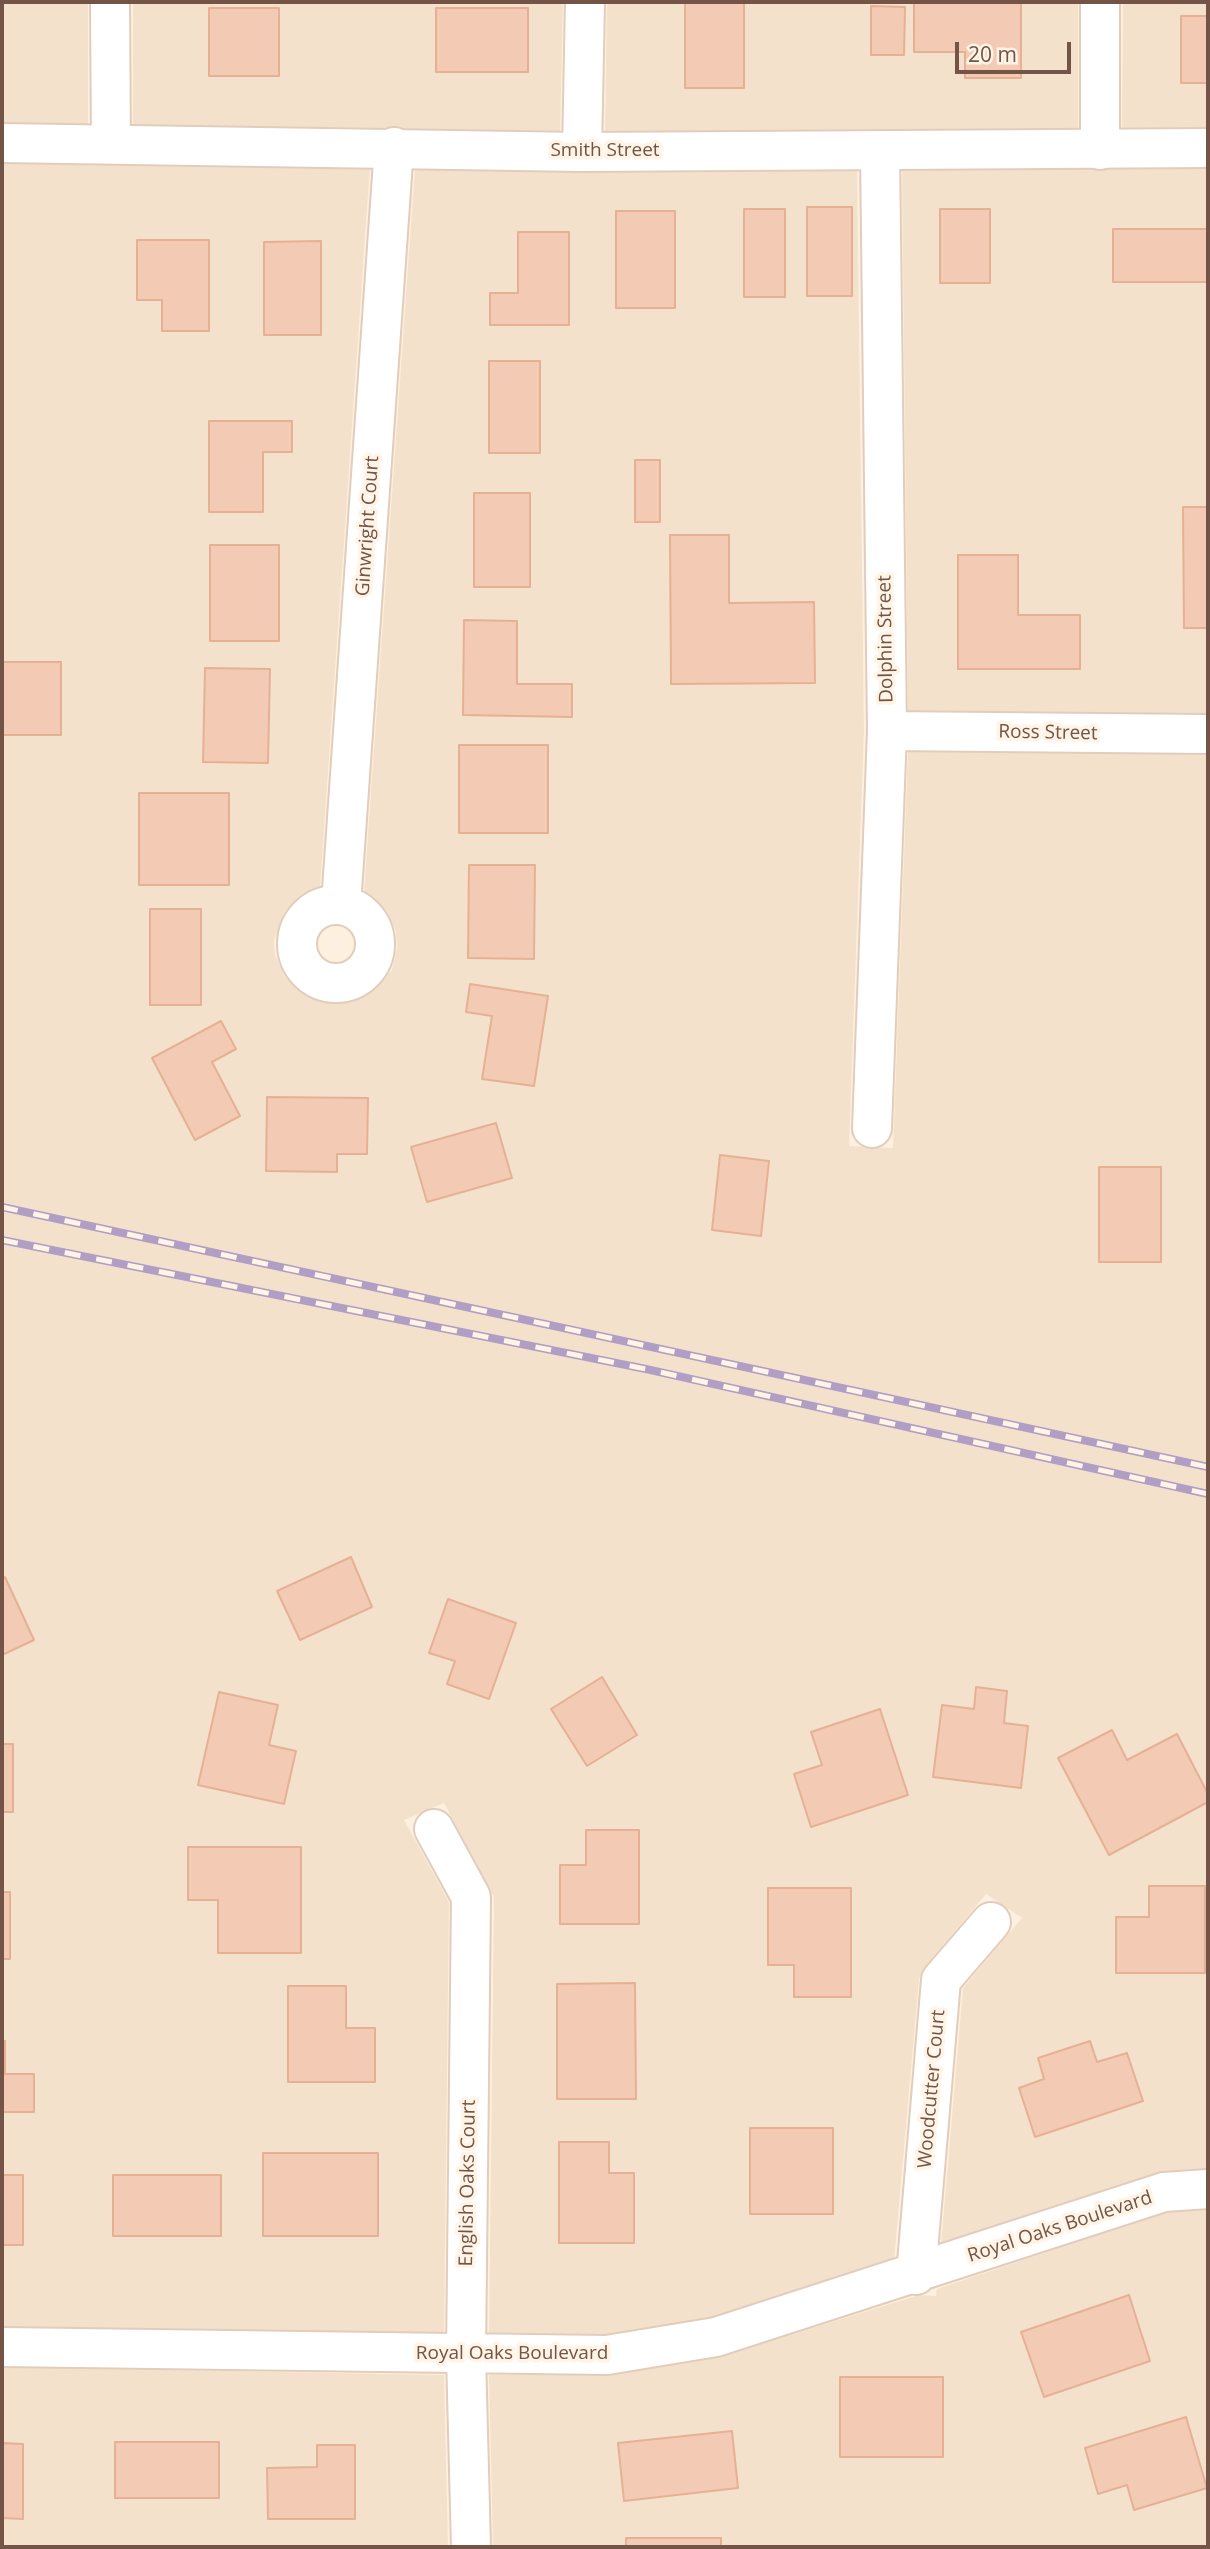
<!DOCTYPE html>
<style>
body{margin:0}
#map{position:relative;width:1210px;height:2549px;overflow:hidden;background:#fdf0de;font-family:"Open Sans",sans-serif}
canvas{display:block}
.frame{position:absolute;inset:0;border:4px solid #735446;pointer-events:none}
.scale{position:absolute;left:955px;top:42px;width:116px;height:32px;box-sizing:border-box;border:4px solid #735446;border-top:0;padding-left:9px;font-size:21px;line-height:24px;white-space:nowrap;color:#735446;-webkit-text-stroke:5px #fff4e5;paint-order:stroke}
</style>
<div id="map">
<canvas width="1210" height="2549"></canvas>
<div class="frame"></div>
<div class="scale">20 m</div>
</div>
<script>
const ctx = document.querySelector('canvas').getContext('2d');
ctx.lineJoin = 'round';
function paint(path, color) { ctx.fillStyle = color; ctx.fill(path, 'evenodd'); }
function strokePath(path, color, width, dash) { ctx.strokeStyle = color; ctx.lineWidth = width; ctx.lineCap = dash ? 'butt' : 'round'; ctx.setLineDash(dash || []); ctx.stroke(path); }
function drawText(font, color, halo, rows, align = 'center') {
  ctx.font = font + ' "Open Sans",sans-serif'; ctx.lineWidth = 7; ctx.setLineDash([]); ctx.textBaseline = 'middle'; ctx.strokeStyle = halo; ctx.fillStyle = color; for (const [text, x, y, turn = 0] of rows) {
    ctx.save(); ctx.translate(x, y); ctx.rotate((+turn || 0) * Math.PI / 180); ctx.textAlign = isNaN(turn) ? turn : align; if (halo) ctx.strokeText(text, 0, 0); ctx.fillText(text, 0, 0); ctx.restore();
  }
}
const residential = new Path2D(`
 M2 2H88V124L2 123Z
 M133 2H563L560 131 133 125Z
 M607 2H1078V130L605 132Z
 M1123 2H1208V128L1122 129Z
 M2 163 370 166 320 887 301 895 284 912 274 940 275 955 284 976 300 992 323 1002 357 1000 377 988 392 970 397 948 396 932 388 912 364 891 415 168 603 172 857 170 864 731 849 1146 893 1148 908 751 1208 754V2169L1162 2173 941 2245 963 1988 1022 1918 986 1894 923 1969 919 1979 894 2261 711 2318 605 2335 489 2336 494 1897 444 1803 404 1820 449 1902 444 2335 2 2328Z
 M1208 168V715L908 711 902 169Z
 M1208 2209V2547H493L489 2375H607L720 2357 919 2295 936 2296 937 2289 1169 2211Z
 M2 2367 444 2375 448 2547H2Z`);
const building = new Path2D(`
 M685 2H744V88H685Z
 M914 3H1021V78H965V52H914Z
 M871 6 905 7 904 55H871Z
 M209 8H279V76H209Z
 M436 8H528V72H436Z
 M1181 16H1208V83H1181Z
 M807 207H852V296H807Z
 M744 209H785V297H744Z
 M940 209H990V283H940Z
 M616 211H675V308H616Z
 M1113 229H1208V282H1113Z
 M518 232H569V325H490V293H518Z
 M137 240H209V331H162V300H137Z
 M321 241V335H264V242Z
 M489 361H540V453H489Z
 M209 421H292V452H263V512H209Z
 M635 460H660V522H635Z
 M474 493H530V587H474Z
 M1183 507H1208V628H1184Z
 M670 535H729V603L814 602 815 683 671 684Z
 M210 545H279V641H210Z
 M958 555H1018V615H1080V669H958Z
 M464 620 517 621V684H572V717L463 715Z
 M2 662H61V735H2Z
 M205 668 270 669 268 763 203 762Z
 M459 745H548V833H459Z
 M139 793H229V885H139Z
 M469 865H535L534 959 468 958Z
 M150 909H201V1005H150Z
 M470 984 548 996 534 1086 482 1079 492 1016 466 1012Z
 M221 1021 236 1049 212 1062 240 1116 195 1140 152 1058Z
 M267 1097 368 1098 367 1154H337V1172L266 1171Z
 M496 1123 512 1178 427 1202 411 1147Z
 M720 1155 769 1161 761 1236 712 1230Z
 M1099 1167H1161V1262H1099Z
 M351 1557 372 1607 300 1640 277 1591Z
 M5 1577 34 1640 2 1655V1579Z
 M448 1599 516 1623 489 1699 447 1684 455 1661 429 1653Z
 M602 1677 637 1735 587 1766 551 1709Z
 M976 1687 1007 1691 1004 1723 1028 1726 1021 1788 933 1777 942 1705 974 1709Z
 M219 1692 278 1705 269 1745 296 1751 284 1804 198 1785Z
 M880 1709 908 1795 811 1827 794 1774 822 1765 811 1732Z
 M1112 1730 1127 1760 1177 1734 1208 1794V1802L1109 1855 1058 1758Z
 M2 1744H13V1812H2Z
 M586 1830H639V1924H560V1865H586Z
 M188 1847H301V1953H218V1900H188Z
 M1149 1886H1205V1973H1116V1917H1149Z
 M768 1888H851V1997H794V1965H768Z
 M2 1892H10V1959H2Z
 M635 1983 636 2099H557V1984Z
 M288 1986H346V2028H375V2082H288Z
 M2 2041H5V2074H34V2112H2Z
 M1090 2041 1097 2062 1127 2053 1143 2101 1035 2137 1019 2088 1044 2079 1038 2058Z
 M750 2128H833V2214H750Z
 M559 2142H609V2173H634V2243H559Z
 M263 2153H378V2236H263Z
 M2 2175H23V2245H2Z
 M113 2175H221V2236H113Z
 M1129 2295 1150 2361 1044 2397 1021 2332Z
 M840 2377H943V2457H840Z
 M1186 2417 1207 2488 1134 2510 1127 2485 1098 2494 1085 2448Z
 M732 2431 738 2488 624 2501 618 2443Z
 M115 2442H219V2498H115Z
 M2 2443 23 2444V2519L2 2518Z
 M317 2445H355V2519H268L267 2468 317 2467Z
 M626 2538H721V2547H626Z`);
const minor = new Path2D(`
 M110 2 111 144
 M1100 150V2
 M582 152 585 2
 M887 731 1208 734
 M341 904 394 147
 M297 944a39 39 0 1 1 78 0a39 39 0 1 1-78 0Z
 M872 1128 887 731 880 150
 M434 1829 471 1897 466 2355 471 2547
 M916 2275 941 1980 991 1922
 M2 2347 607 2355 716 2337 1164 2192 1208 2189`);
const tertiary = new Path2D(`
 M2 143 582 152 1208 148`);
const rail = new Path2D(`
 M2 1207 1208 1467
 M2 1240 646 1369 1208 1494`);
const streetNames = [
 ["Smith Street",605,151],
 ["Ginwright Court",368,526,-86],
 ["Dolphin Street",886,639,-91],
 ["Ross Street",1048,733,1],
 ["Woodcutter Court",932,2089,-85],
 ["English Oaks Court",468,2183,-89],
 ["Royal Oaks Boulevard",1060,2227,-18],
 ["Royal Oaks Boulevard",512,2354]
];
paint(residential, '#f4e1cc');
paint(building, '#f3cbb5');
strokePath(building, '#e6b095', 2);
strokePath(minor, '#e2cdbd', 42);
strokePath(tertiary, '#e2cdbd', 42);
strokePath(minor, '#fff', 38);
strokePath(tertiary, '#fff', 38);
strokePath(rail, '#b19ec5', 8);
strokePath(rail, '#fff4e5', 5, [16]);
drawText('19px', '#735446', '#fff4e5', streetNames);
</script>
